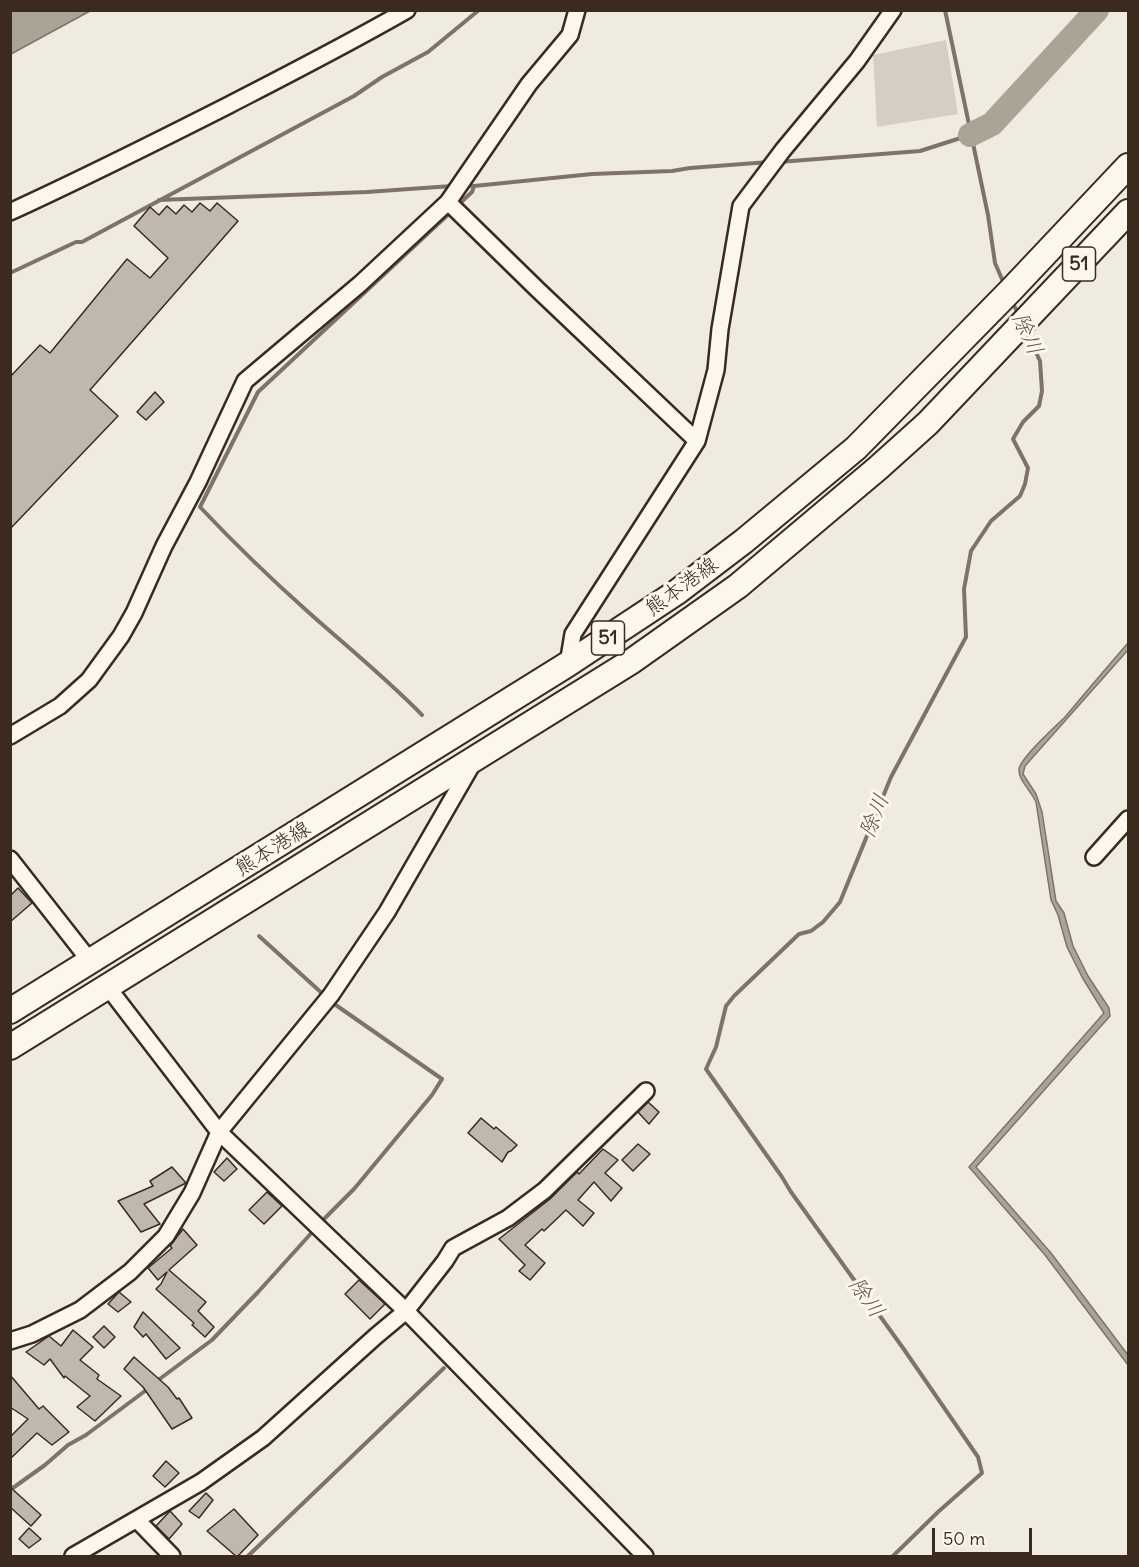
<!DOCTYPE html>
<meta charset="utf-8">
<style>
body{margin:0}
#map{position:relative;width:1139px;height:1567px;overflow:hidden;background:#f0ebe0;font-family:Delius,sans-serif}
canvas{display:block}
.frame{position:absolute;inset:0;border:12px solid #3b2a1e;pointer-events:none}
.scale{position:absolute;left:932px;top:1528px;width:100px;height:27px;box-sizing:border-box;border:3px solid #3b2a1e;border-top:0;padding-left:8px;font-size:18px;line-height:21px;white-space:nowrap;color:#3b2a1e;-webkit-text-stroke:4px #fbf7ec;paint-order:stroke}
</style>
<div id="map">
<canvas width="1139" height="1567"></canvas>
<div class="frame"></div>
<div class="scale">50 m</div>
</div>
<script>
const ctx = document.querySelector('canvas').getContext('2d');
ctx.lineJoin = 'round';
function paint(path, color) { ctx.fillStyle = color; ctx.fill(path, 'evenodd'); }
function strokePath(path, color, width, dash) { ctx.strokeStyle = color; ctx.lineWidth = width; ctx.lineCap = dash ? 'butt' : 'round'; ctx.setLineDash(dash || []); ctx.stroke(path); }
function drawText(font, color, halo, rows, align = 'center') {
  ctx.font = font + ' Delius,"Klee One",sans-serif'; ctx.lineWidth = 6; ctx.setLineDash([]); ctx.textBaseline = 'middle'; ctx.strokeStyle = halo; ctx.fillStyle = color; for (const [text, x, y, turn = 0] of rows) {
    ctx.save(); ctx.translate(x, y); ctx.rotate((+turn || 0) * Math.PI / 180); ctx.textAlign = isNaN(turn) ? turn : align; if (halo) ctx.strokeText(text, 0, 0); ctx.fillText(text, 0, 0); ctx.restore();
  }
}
const green = new Path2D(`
 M946 40 958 114 877 127 873 55Z`);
const water = new Path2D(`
 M11 10H90V11L11 54Z
 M1128 643V650L1025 766 1023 774 1036 794 1042 812 1056 901 1064 913 1073 946 1088 976 1109 1008 1110 1016 976 1167 1051 1253 1128 1355V1365L1045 1255 969 1167 1104 1013 1082 977 1067 947 1058 915 1051 900 1036 802C1032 792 1018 780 1019 769 1021 757 1055 727 1065 717 1086 692 1107 667 1128 643Z`);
const stream = new Path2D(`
 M945 10 988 215 995 263 1005 286
 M779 162 920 151 970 135
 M466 185 474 186 592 174 672 171 690 168 769 162
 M159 200 367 192 452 186
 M457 206 472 192 474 186
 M10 273 76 242H82L354 96 382 77 428 52 479 10
 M1012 301 1019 316
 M422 715C386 678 345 645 306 610 269 577 234 543 200 507L258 392 452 211
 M259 936 325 996
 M320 1223 354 1189 432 1095 442 1079 330 1001
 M157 1381 212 1340 259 1291 315 1229
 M10 1490 45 1465 68 1445 86 1435 149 1388
 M248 1556 444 1368
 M893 1556 938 1512 982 1473 978 1457 903 1348 791 1192 782 1177 706 1069 716 1047 726 1006 734 996 799 934 811 931 823 922 840 902 891 777 966 637 964 589 971 551 991 521 1020 496 1025 484 1028 468 1013 439 1023 422 1039 406 1042 391 1040 361 1026 331`);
const river = new Path2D(`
 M970 135 992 124 1097 10`);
const building = new Path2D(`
 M200 203 210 211 217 203 238 221 90 390 118 416 10 529V377L40 345 50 353 127 259 150 278 168 258 134 226 150 207 159 215 167 206 176 214 184 205 192 212Z
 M155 392 164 402 146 420 137 412Z
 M18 888 32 903 10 922V896Z
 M648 1102 659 1112 649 1124 638 1112Z
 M481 1118 494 1129 496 1127 517 1145 511 1151 508 1152 502 1162 468 1133Z
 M638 1144 650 1154 633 1171 622 1160Z
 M603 1149 618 1160 605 1173 622 1188 611 1201 594 1182 578 1200 594 1213 583 1226 566 1210 544 1231 542 1229 525 1245 545 1263 530 1280 519 1271 525 1265 499 1239 550 1199 577 1172 579 1174Z
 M227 1158 237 1169 224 1181 214 1172Z
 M172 1167 186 1183 144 1204 160 1224 141 1232 118 1201 153 1186 150 1181Z
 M267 1192 282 1206 264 1224 249 1210Z
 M183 1229 197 1245 169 1270 206 1302 198 1311 214 1327 205 1337 192 1325 194 1323 156 1289 161 1284 167 1272 158 1280 148 1268 172 1248 170 1246Z
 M359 1280 385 1304 370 1319 345 1294Z
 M119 1292 131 1302 118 1312 108 1304Z
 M143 1312 180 1348 166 1359 146 1334 143 1337 134 1327Z
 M104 1326 115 1337 104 1348 93 1337Z
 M73 1330 93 1347 80 1360 99 1375 97 1379 121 1396 95 1421 77 1407 90 1396 65 1376 64 1378 50 1359 44 1365 26 1352 49 1336 61 1346Z
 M134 1357 168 1387 177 1399 179 1398 192 1418 172 1429 143 1387 124 1369Z
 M10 1375 39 1409 43 1406 69 1432 52 1445 37 1433 10 1459V1437L28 1419 10 1407Z
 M166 1461 179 1473 165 1487 153 1476Z
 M10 1487 41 1515 31 1526 10 1507Z
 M206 1493 213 1500 199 1518 189 1511Z
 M234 1509 258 1535 237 1557 207 1531Z
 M170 1511 182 1524 169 1539 156 1526Z
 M29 1528 41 1539 29 1548 19 1539Z`);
const minor = new Path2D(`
 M448 202 537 289 697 441
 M10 212C84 178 156 142 229 105 289 74 348 44 407 10
 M568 664 573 634 697 441 716 370 720 329 741 206 783 150 857 61 893 10
 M10 736 60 706 89 680 121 636 134 613 164 546 198 482 245 381 360 284 448 202 529 84 570 35 577 10
 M1094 857 1128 819
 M10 859 90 961
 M107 986 219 1132 406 1311 645 1556
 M10 1341 32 1334 80 1310 130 1272 166 1236 192 1193 219 1132 331 995 387 912 473 763
 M137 1520 172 1556
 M73 1556 201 1482 263 1438 376 1336 406 1311 445 1261 453 1248 508 1218 545 1190 646 1091`);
const primary = new Path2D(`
 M10 1011 568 664 677 592 744 541 856 448 1012 289 1128 166
 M10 1047 632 661 738 586 878 468 928 423 1128 212`);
const shields = [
 [1079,264,33],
 [608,638,33]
];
const shieldNames = [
 ["51",1079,264],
 ["51",608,638]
];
const streetNames = [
 ["熊本港線",682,587,-36],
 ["熊本港線",273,849,-32]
];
const waterNames = [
 ["除川",1027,334,66],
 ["除川",875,816,-68],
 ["除川",866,1298,55]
];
paint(green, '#d5cec3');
paint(water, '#aca397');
strokePath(water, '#7f7367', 1.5);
strokePath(stream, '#7f7367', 4);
strokePath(river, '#aca397', 24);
paint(building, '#c0b8ad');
strokePath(building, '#3b2a1e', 1.5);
strokePath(minor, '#3b2a1e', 20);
strokePath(primary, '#3b2a1e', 28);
strokePath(minor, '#fbf7ec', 15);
strokePath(primary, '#fbf7ec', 24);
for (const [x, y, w] of shields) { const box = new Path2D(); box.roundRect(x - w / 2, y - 17, w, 34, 4.5); ctx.fillStyle = '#fbf7ec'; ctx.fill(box); strokePath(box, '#3b2a1e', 1.5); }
drawText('bold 20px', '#3b2a1e', null, shieldNames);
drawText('21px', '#3b2a1e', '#fbf7ec', streetNames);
drawText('italic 22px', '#635448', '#fbf7ec', waterNames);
</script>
